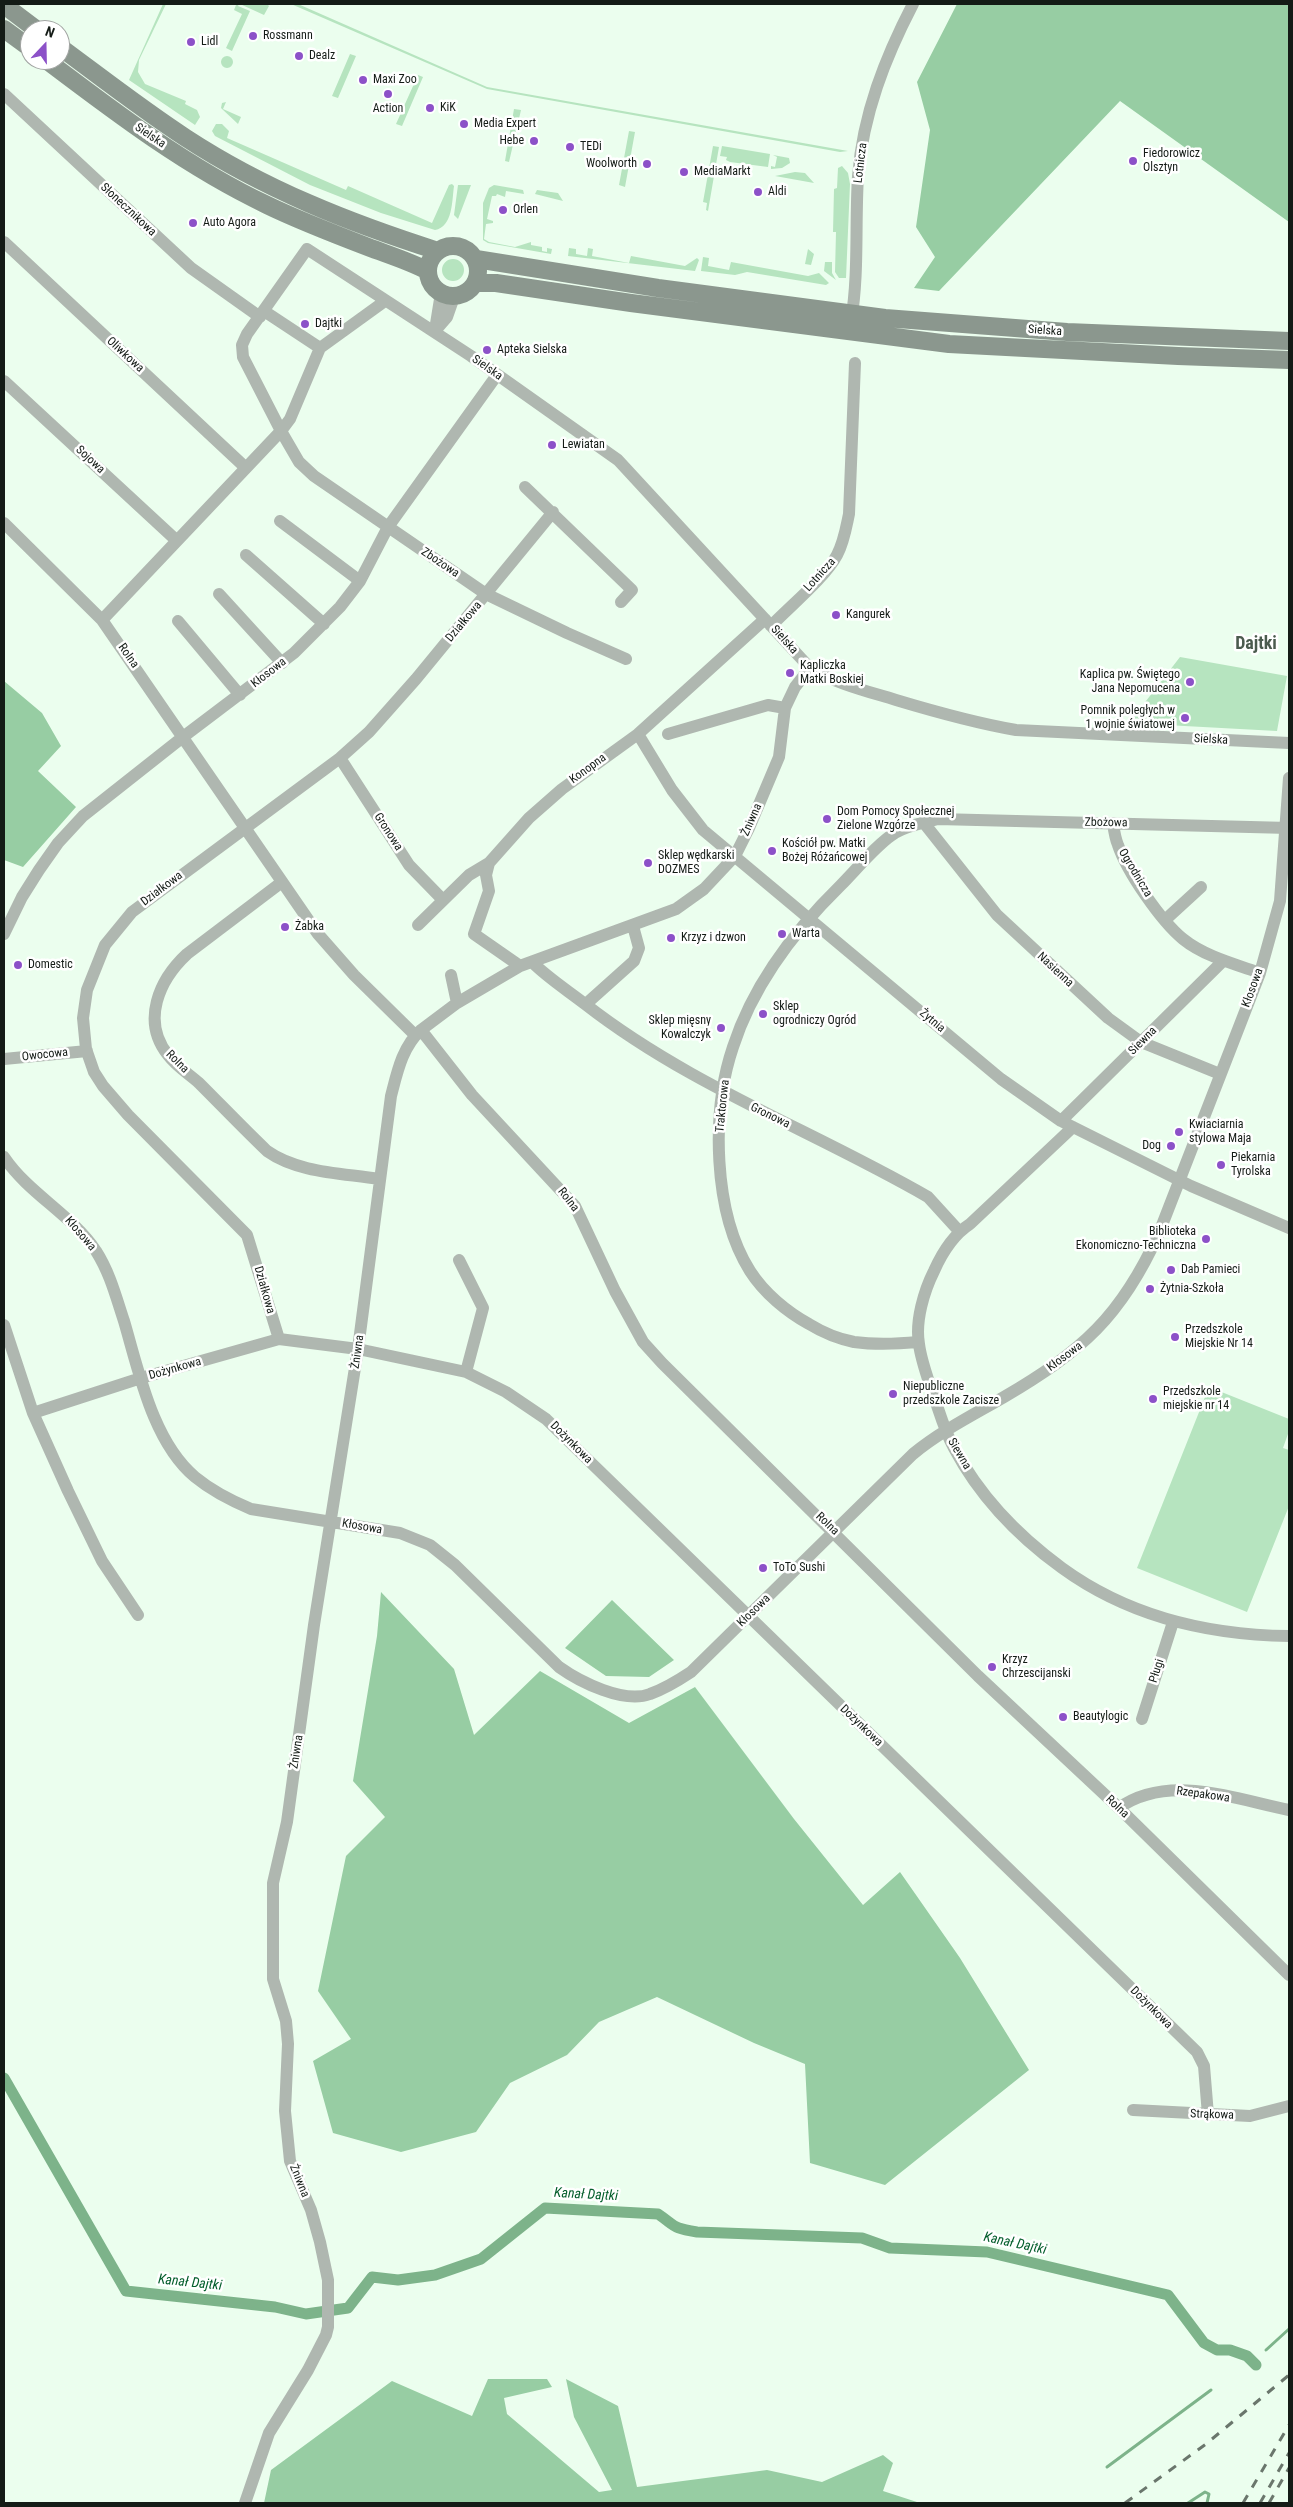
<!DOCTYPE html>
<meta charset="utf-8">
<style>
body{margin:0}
#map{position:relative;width:1293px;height:2507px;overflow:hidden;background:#ebfeee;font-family:"Roboto Condensed",sans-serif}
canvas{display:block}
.frame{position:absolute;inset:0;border:5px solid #141b16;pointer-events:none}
.north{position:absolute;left:20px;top:20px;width:50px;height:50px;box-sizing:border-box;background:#fff;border:1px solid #a1a4a2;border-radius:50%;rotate:21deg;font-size:14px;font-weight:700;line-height:20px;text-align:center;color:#141b16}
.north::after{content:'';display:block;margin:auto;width:18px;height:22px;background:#8c51c8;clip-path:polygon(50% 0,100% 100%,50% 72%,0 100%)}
</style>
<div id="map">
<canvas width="1293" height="2507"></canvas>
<div class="frame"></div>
<div class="north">N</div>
</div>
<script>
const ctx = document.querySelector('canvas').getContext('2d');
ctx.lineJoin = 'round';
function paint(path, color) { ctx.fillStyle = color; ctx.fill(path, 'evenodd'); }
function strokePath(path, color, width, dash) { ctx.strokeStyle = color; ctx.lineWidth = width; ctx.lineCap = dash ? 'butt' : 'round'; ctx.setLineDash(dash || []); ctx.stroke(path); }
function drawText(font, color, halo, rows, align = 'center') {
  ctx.font = font + ' "Roboto Condensed",sans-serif'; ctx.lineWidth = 5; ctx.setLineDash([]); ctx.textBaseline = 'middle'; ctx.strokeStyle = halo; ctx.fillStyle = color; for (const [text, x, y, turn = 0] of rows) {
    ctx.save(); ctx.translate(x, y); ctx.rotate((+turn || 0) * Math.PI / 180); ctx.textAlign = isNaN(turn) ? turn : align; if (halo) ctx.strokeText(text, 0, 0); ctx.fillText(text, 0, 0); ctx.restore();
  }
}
const green = new Path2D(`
 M163 4H166L139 60 138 72 145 84 186 101 185 104 197 110 200 117 195 125 129 80Z
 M234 4H239L238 6 250 11 232 51 226 48 242 14 234 10 236 5Z
 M240 4H267L269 6 264 15Z
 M291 4H298L487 87 848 151 840 152 487 89Z
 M350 54 356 56 338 98 332 96Z
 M221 62a6 6 0 1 1 12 0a6 6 0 1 1-12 0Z
 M418 75 423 77 402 126 396 124Z
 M226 102 223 109 241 117 238 124 221 108 222 103Z
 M514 109 521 110 509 162 505 161Z
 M216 124H222L229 131 227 138 346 190 348 186 432 223 449 185 452 184 454 186C452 200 453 227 435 230L381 213 310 185 215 136 212 131Z
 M629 131 635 132 625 187 619 185Z
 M713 146 719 147 708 211 706 210 707 203 703 202Z
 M722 146 770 154 768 167 730 162 726 160 727 157 720 156Z
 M773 155 789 158 790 163 782 168 771 169V166L775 167 777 157Z
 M842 166 848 173 850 184 846 278H839L835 272 836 232H833L834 189 837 188 838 168Z
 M795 172 805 173 814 183 775 176Z
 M458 185H471L458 219 454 215Z
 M494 185 523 190 524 194 506 191 505 197 497 194 496 196H492L487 219 493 221V223L486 224 484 239 489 242 515 247 531 242V245L542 247V251L547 252V248L552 249 551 254 488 243 483 240V203L489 188Z
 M537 190 558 193 563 201 535 194Z
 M569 248 576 249V254L587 256 588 248 593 249 592 256 629 263 631 256 685 266 697 258 699 260 695 271 568 256Z
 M808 249 814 254 811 265 805 264Z
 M703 257 709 258 708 266 729 270 731 262 808 276 819 273 829 283 826 285 747 272 735 275 701 271Z
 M442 270a11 11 0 1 1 22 0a11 11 0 1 1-22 0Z
 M825 262H832V273L836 280 824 271Z
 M1180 657 1287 676 1277 731 1129 723Z
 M1209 1387 1289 1419V1431L1283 1448 1289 1450V1506L1247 1612 1137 1568Z`);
const forest = new Path2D(`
 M957 4H1289V222L1120 101 939 291 914 288 935 257 916 227 930 130 917 82Z
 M4 681 42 713 61 746 38 771 76 807 23 867 4 860Z
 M381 1592 454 1669 474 1735 540 1671 629 1723 695 1687 794 1819 863 1905 900 1872 960 1958 1029 2070 885 2185 810 2163 805 2064 754 2043 657 1997 599 2022 567 2055 510 2083 476 2132 401 2152 333 2133 313 2061 351 2039 318 1991 346 1856 385 1817 353 1781 377 1636Z
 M612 1600 674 1660 649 1677 606 1676 565 1648Z
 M488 2379H547L552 2387 504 2398 507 2414 599 2492 612 2490 574 2417 566 2379 618 2406 637 2487 767 2470 822 2482 883 2455 893 2463 883 2491 920 2503H264L271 2470 392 2381 472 2416Z`);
const stream = new Path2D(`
 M1266 2350 1289 2329
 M1107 2467 1211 2390
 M1188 2503 1205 2492 1209 2494 1207 2503`);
const canal = new Path2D(`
 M4 2078 126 2291 275 2307 306 2314 348 2308 372 2277 398 2280 435 2275 481 2259 545 2208 658 2214C677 2227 672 2228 697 2232L862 2238 890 2248 987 2252 1168 2295 1204 2343 1217 2350H1230L1247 2356 1256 2365`);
const minor = new Path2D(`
 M4 94 191 268 260 317
 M4 242 246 468
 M385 301 320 348 290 419 281 431 299 462 314 476 486 594 567 633 626 659
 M264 311 320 348
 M851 321C859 274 855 224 858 176 863 114 885 58 913 4
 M435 330 441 293
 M434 332 447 317 454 297
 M4 381 176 540
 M525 487 632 590 621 602
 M280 521 360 581
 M4 523 102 620 318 934 354 975 415 1035
 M246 555 324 624
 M219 594 282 663
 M102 620 281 431 243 357 242 345 247 334 307 249 471 356 618 460 810 668C837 684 867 691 896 700 936 712 975 723 1016 730L1289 743
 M178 621 240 695
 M771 626C790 606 825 578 837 555 844 542 846 528 849 514L855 363
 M638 734 672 790 703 830 1001 1079 1061 1121 1191 1186 1289 1228
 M668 734 768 705 785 708
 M340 758 409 865 443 900
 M924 823 997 915 1108 1018 1141 1042 1220 1074
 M1113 823C1114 830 1115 838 1118 845 1127 872 1161 921 1183 939 1204 956 1234 964 1260 973
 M489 863 486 875 489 891 474 934 520 966
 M282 882 187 954C159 980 141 1021 168 1055 176 1066 189 1074 199 1083 222 1106 244 1129 267 1151 298 1173 342 1173 379 1179
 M1165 920 1201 887
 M418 925 469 875 489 863 529 818 562 789 638 734 765 619
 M4 934 22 897 39 870 58 843 83 816 183 737 294 653 340 607 360 581 388 527 497 375
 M532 962C548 978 567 990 585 1004 690 1086 814 1131 928 1197L959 1231
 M451 975 457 1003
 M586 1004 634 961 639 948 633 926
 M421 1030 472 1095 575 1206 615 1291 643 1342 662 1363 978 1676 1119 1808 1289 1975
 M4 1059 87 1051
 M1061 1121 1223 961
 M1073 1127 970 1224C953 1235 942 1253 934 1271 924 1291 915 1321 919 1344 921 1360 927 1376 932 1391 939 1410 944 1430 954 1448 979 1495 1018 1536 1062 1568 1128 1616 1208 1635 1289 1636
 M4 1157C29 1194 71 1214 96 1251 110 1273 116 1297 124 1321 139 1372 153 1442 195 1477 212 1491 232 1501 251 1509L400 1533 430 1545 455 1565 559 1667C580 1682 624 1704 650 1694 664 1689 679 1680 691 1672L913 1454C941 1431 973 1415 1004 1397 1082 1351 1121 1317 1159 1233L1260 973 1280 901 1289 778
 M459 1260 483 1308 466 1372
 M4 1325 33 1413 141 1378 279 1339 358 1349 466 1372 506 1392 546 1419 1197 2052 1204 2066 1208 2115
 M279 1339 247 1235 128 1115 103 1086 94 1072 86 1049 83 1018 87 990 105 945 132 912 340 758 369 732 416 679 553 512
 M918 1342C897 1344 876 1345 854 1342 839 1339 822 1332 809 1324 787 1312 764 1293 750 1271 713 1212 711 1112 733 1047 753 985 795 930 841 885 855 871 879 842 895 833 908 825 924 823 938 819L1289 828
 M33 1413 68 1491 102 1561 138 1615
 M1142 1719 1173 1622
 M1119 1808C1168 1773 1235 1799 1289 1810
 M1133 2110 1250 2116 1289 2106
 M245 2503 269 2433 308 2370 326 2335 328 2327V2280L320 2242 311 2210 290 2161 285 2111 288 2044 286 2021 273 1979V1883L287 1822 314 1625 358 1349 391 1096C397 1073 402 1047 421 1030L457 1003 520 966 676 909 704 889 735 856 749 828 779 757 785 708 795 687 810 668`);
const secondary = new Path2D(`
 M4 5 37 30
 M4 29 30 48
 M60 47C102 78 143 110 186 138 264 189 350 223 438 251
 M46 60C116 113 187 167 267 205 300 221 334 234 368 247 389 255 409 261 428 271
 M428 271a25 25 0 1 1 50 0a25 25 0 1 1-50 0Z
 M476 259 658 288 885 318 1067 332 1289 341
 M476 283H496L631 303 949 344 1178 356 1289 360`);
const rail = new Path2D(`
 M1125 2503 1206 2444 1289 2375
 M1243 2503 1289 2425
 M1260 2503 1289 2453
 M1269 2503 1289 2468`);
const markers = [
 [253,36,5,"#8c51c8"],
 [191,42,5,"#8c51c8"],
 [299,56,5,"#8c51c8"],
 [363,80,5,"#8c51c8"],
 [388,94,5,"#8c51c8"],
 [430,108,5,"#8c51c8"],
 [464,124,5,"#8c51c8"],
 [534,141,5,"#8c51c8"],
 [570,147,5,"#8c51c8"],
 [1133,161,5,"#8c51c8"],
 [647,164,5,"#8c51c8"],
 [684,172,5,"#8c51c8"],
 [758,192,5,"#8c51c8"],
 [503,210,5,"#8c51c8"],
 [193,223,5,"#8c51c8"],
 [305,324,5,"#8c51c8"],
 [487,350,5,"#8c51c8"],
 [552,445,5,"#8c51c8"],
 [836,615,5,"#8c51c8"],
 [790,673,5,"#8c51c8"],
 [1190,682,5,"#8c51c8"],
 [1185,718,5,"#8c51c8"],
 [827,819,5,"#8c51c8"],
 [772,851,5,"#8c51c8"],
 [648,863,5,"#8c51c8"],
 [285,927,5,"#8c51c8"],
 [782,934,5,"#8c51c8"],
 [671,938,5,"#8c51c8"],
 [18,965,5,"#8c51c8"],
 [763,1014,5,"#8c51c8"],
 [721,1028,5,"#8c51c8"],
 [1179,1132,5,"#8c51c8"],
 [1171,1146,5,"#8c51c8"],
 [1221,1165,5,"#8c51c8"],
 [1206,1239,5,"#8c51c8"],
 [1171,1270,5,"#8c51c8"],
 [1150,1289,5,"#8c51c8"],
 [1175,1337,5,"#8c51c8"],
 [893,1394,5,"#8c51c8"],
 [1153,1399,5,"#8c51c8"],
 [763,1568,5,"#8c51c8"],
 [992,1667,5,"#8c51c8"],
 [1063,1717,5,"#8c51c8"]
];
const poiNames = [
 ["Rossmann",263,36],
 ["Lidl",201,42],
 ["Dealz",309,56],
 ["Maxi Zoo",373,80],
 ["KiK",440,108],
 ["Action",388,109,"center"],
 ["Media Expert",474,124],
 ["Hebe",524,141,"right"],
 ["TEDi",580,147],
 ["Fiedorowicz",1143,154],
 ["Olsztyn",1143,168],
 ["Woolworth",637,164,"right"],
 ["MediaMarkt",694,172],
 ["Aldi",768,192],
 ["Orlen",513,210],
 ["Auto Agora",203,223],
 ["Dajtki",315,324],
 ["Apteka Sielska",497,350],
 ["Lewiatan",562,445],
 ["Kangurek",846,615],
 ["Kapliczka",800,666],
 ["Matki Boskiej",800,680],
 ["Kaplica pw. Świętego",1180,675,"right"],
 ["Jana Nepomucena",1180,689,"right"],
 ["Pomnik poległych w",1175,711,"right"],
 ["1 wojnie światowej",1175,725,"right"],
 ["Dom Pomocy Społecznej",837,812],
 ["Zielone Wzgórze",837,826],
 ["Kościół pw. Matki",782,844],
 ["Bożej Różańcowej",782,858],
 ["Sklep wędkarski",658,856],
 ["DOZMES",658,870],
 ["Żabka",295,927],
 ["Warta",792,934],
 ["Krzyz i dzwon",681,938],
 ["Domestic",28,965],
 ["Sklep",773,1007],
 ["ogrodniczy Ogród",773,1021],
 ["Sklep mięsny",711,1021,"right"],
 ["Kowalczyk",711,1035,"right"],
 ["Kwiaciarnia",1189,1125],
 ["stylowa Maja",1189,1139],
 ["Dog",1161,1146,"right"],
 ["Piekarnia",1231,1158],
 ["Tyrolska",1231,1172],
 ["Biblioteka",1196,1232,"right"],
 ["Ekonomiczno-Techniczna",1196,1246,"right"],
 ["Dab Pamieci",1181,1270],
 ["Żytnia-Szkoła",1160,1289],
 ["Przedszkole",1185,1330],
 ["Miejskie Nr 14",1185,1344],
 ["Niepubliczne",903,1387],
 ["przedszkole Zacisze",903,1401],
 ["Przedszkole",1163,1392],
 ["miejskie nr 14",1163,1406],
 ["ToTo Sushi",773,1568],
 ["Krzyz",1002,1660],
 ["Chrzescijanski",1002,1674],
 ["Beautylogic",1073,1717]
];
const streetNames = [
 ["Sielska",150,136,34],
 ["Lotnicza",861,163,-83],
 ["Słonecznikowa",128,210,43],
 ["Sielska",1045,331,4],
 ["Oliwkowa",125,355,43],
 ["Sielska",487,368,35],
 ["Sojowa",90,460,43],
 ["Zbożowa",440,563,34],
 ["Lotnicza",820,575,-48],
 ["Działkowa",464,622,-50],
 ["Sielska",784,640,48],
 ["Rolna",128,656,55],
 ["Kłosowa",269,673,-38],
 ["Sielska",1211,740,3],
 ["Konopna",588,769,-36],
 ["Żniwna",752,820,-66],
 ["Zbożowa",1106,823,1],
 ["Gronowa",388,832,57],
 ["Ogrodnicza",1135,873,59],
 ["Działkowa",162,889,-37],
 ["Nasienna",1055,970,43],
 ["Kłosowa",1253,988,-70],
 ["Żytnia",932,1021,40],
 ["Siewna",1143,1041,-45],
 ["Owocowa",45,1055,-6],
 ["Rolna",177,1062,45],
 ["Traktorowa",723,1106,-84],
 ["Gronowa",770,1116,26],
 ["Rolna",568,1200,52],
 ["Kłosowa",80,1234,49],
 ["Działkowa",264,1290,74],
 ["Żniwna",358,1352,-82],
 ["Kłosowa",1065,1357,-37],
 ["Dożynkowa",175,1369,-16],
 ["Dożynkowa",571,1443,45],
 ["Siewna",959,1454,59],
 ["Rolna",827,1524,44],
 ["Kłosowa",362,1527,10],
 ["Kłosowa",754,1611,-44],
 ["Pługi",1157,1671,-72],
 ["Dożynkowa",861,1726,44],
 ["Żniwna",297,1752,-81],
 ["Rzepakowa",1203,1795,8],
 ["Rolna",1117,1807,43],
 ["Dożynkowa",1151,2008,45],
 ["Strąkowa",1212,2115,2],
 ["Żniwna",299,2181,68]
];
const waterNames = [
 ["Kanał Dajtki",586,2195,3],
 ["Kanał Dajtki",1015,2244,12],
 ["Kanał Dajtki",190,2283,6]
];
const districtNames = [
 ["Dajtki",1256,644]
];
paint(green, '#b6e4bf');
paint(forest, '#97cda3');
strokePath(stream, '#7db38a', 3);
strokePath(canal, '#7db38a', 11);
strokePath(minor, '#afb7b0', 12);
strokePath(secondary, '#8b978e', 18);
strokePath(rail, '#6a766c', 3, [9, 9]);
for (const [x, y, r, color] of markers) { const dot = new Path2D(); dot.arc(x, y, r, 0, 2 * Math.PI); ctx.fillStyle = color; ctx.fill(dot); strokePath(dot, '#fff', 2); }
drawText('12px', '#141b16', '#fff', poiNames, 'left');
drawText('12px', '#141b16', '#fff', streetNames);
drawText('italic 14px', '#045e2c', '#fff', waterNames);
drawText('bold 18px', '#4b5b4e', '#fff', districtNames);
</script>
